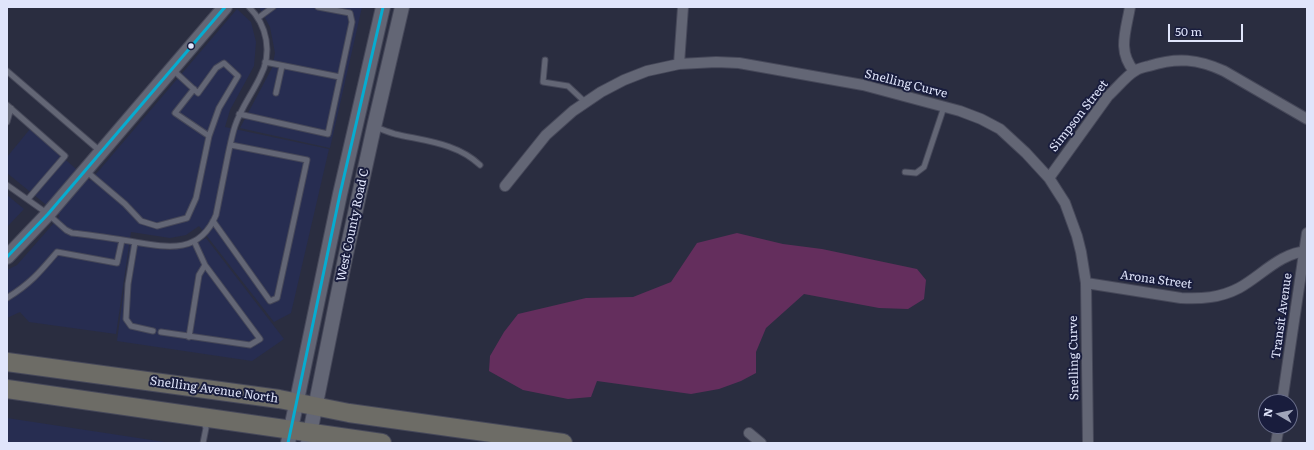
<!DOCTYPE html>
<style>
body{margin:0}
#map{position:relative;width:1314px;height:450px;overflow:hidden;background:#2a2d40;font-family:Literata,serif}
canvas{display:block}
.frame{position:absolute;inset:0;border:8px solid #e0e5fb;pointer-events:none}
.north{position:absolute;left:1258px;top:394px;width:40px;height:40px;box-sizing:border-box;background:#191d3d;border:1px solid #696d89;border-radius:50%;rotate:279deg;font-size:11px;font-weight:700;line-height:16px;text-align:center;color:#e0e5fb}
.north::after{content:'';display:block;margin:auto;width:14px;height:18px;background:#a0a5ba;clip-path:polygon(50% 0,100% 100%,50% 72%,0 100%)}
.scale{position:absolute;left:1168px;top:24px;width:75px;height:18px;box-sizing:border-box;border:2px solid #e0e5fb;border-top:0;padding-left:5px;font-size:12px;line-height:14px;white-space:nowrap;color:#e0e5fb;-webkit-text-stroke:3px #191d3d;paint-order:stroke}
</style>
<div id="map">
<canvas width="1314" height="450"></canvas>
<div class="frame"></div>
<div class="north">N</div>
<div class="scale">50 m</div>
</div>
<script>
const ctx = document.querySelector('canvas').getContext('2d');
ctx.lineJoin = 'round';
function paint(path, color) { ctx.fillStyle = color; ctx.fill(path, 'evenodd'); }
function strokePath(path, color, width, dash) { ctx.strokeStyle = color; ctx.lineWidth = width; ctx.lineCap = dash ? 'butt' : 'round'; ctx.setLineDash(dash || []); ctx.stroke(path); }
function drawText(font, color, halo, rows, align = 'center') {
  ctx.font = font + ' Literata,serif'; ctx.lineWidth = 4; ctx.setLineDash([]); ctx.textBaseline = 'middle'; ctx.strokeStyle = halo; ctx.fillStyle = color; for (const [text, x, y, turn = 0] of rows) {
    ctx.save(); ctx.translate(x, y); ctx.rotate((+turn || 0) * Math.PI / 180); ctx.textAlign = isNaN(turn) ? turn : align; if (halo) ctx.strokeText(text, 0, 0); ctx.fillText(text, 0, 0); ctx.restore();
  }
}
const built = new Path2D(`
 M259 7H362L330 148 240 128 272 68 275 53 270 27Z
 M237 9 251 22 256 42 254 66 230 110 225 127 329 149 291 313 274 322 199 226 186 235 170 238 131 232 116 334 29 322 20 312 7 318V270L17 265 60 216 7 173V157L30 129 90 181Z
 M7 195 24 209 7 227Z
 M206 238 284 339 252 361 117 341 130 244 169 250 188 247Z
 M7 418 171 443H7Z`);
const green = new Path2D(`
 M737 233 783 244 822 249 917 269 926 280 924 299 908 309 879 308 804 294 766 328 756 352V373L741 381 719 389 691 394 597 381 591 397 568 399 523 390 489 371 490 356 504 332 518 314 586 298 633 297 671 282 697 243Z`);
const lane = new Path2D(`
 M258 18 273 7
 M545 60 543 82 568 86 585 102
 M265 62 340 77
 M7 71 100 151
 M194 89 175 113 209 136
 M276 93 282 66
 M7 105 65 156 28 199
 M239 114 328 134 352 22 350 13 318 7
 M7 122 11 108
 M375 127C381 129 388 132 395 134 425 141 457 143 480 165
 M86 171 125 204 141 221 157 226 187 218 196 198 209 136 219 108 238 76 224 63 216 68 198 93 173 70
 M905 172 916 173 924 167 944 107
 M7 185 48 214 66 230 72 233C91 235 110 238 129 241 165 247 199 256 216 215 220 195 224 175 228 155 230 146 232 135 235 126 241 108 252 94 260 77 273 53 267 25 249 7
 M213 221 270 301 277 298 307 160 231 145
 M135 242 128 284 126 319 131 326 153 331
 M7 298C30 284 40 272 57 252L117 263 122 240
 M161 332 250 345 260 339 205 265
 M189 337 199 275 205 265 194 241
 M203 421 206 428 203 443`);
const street = new Path2D(`
 M1130 7C1126 31 1117 51 1134 71
 M679 64 683 7
 M1049 178 1108 96C1115 90 1127 75 1135 71 1139 68 1145 67 1149 66 1177 57 1198 59 1224 71L1307 119
 M505 186 546 135 573 111 601 92 624 80 647 71 679 64 716 62 739 63 863 85 960 111 981 119 1000 129 1026 153 1049 178 1065 203 1077 236 1081 252 1086 283 1088 443
 M1086 283 1181 298C1201 299 1220 298 1239 288 1261 276 1280 253 1307 251
 M1282 402 1307 233
 M749 433 761 443
 M1276 443 1279 426`);
const secondary = new Path2D(`
 M7 257 48 214 225 7
 M288 443 340 194 383 7
 M308 443 345 259 374 127 402 7`);
const highway = new Path2D(`
 M7 362 279 399 349 413 563 443
 M7 389 382 443`);
const bus1 = new Path2D(`
 M7 257 48 214 225 7
 M288 443 340 194 383 7`);
const markers = [
 [191,46,3.5,"#e0e5fb"]
];
const streetNames = [
 ["Snelling Curve",906,84,14],
 ["Simpson Street",1079,116,-52],
 ["West County Road C",353,225,-78],
 ["Arona Street",1156,280,8],
 ["Transit Avenue",1282,316,-82],
 ["Snelling Curve",1074,358,-91],
 ["Snelling Avenue North",214,390,8]
];
paint(built, '#272d51');
paint(green, '#642e5d');
strokePath(lane, '#464859', 7);
strokePath(street, '#464859', 12);
strokePath(secondary, '#464859', 16);
strokePath(highway, '#464859', 20);
strokePath(lane, '#636675', 5);
strokePath(street, '#636675', 10);
strokePath(secondary, '#636675', 14);
strokePath(highway, '#6d6c66', 18);
strokePath(bus1, '#06acd0', 3);
for (const [x, y, r, color] of markers) { const dot = new Path2D(); dot.arc(x, y, r, 0, 2 * Math.PI); ctx.fillStyle = color; ctx.fill(dot); strokePath(dot, '#191d3d', 1.5); }
drawText('12px', '#e0e5fb', '#191d3d', streetNames);
</script>
